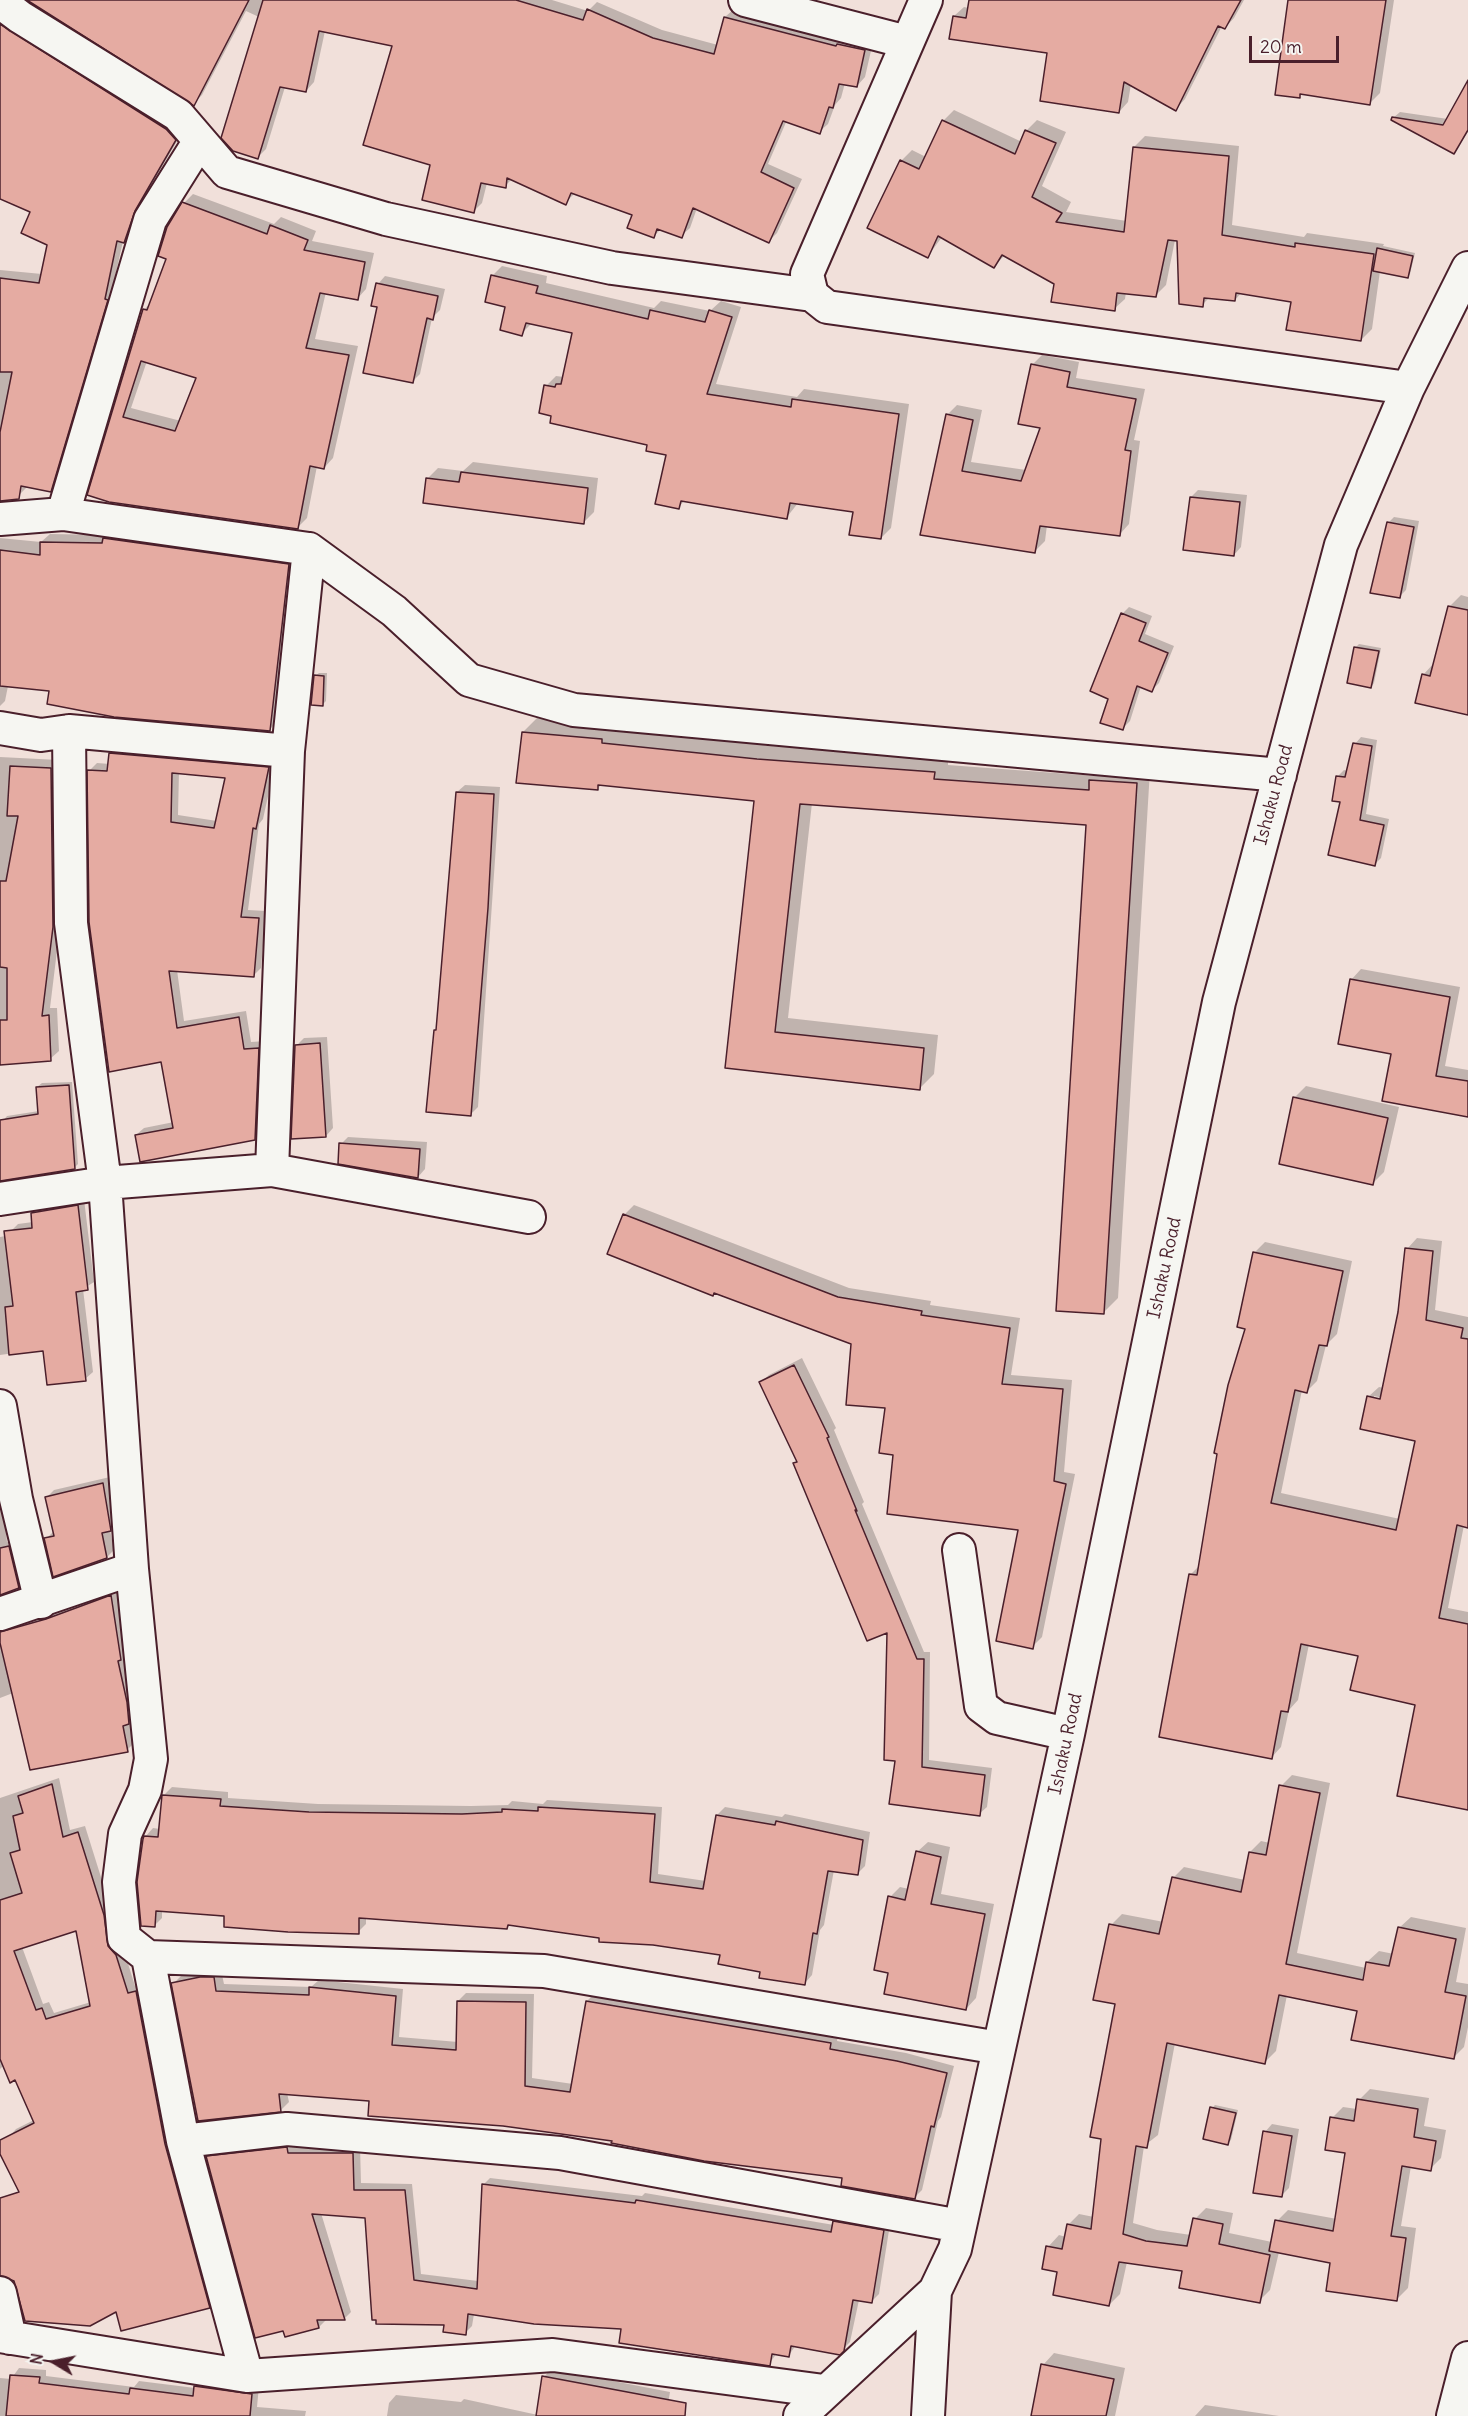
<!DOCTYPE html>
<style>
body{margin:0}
#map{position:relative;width:1468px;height:2416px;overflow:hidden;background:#f1e0da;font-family:Delius,sans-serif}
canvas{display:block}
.north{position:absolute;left:24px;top:2332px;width:60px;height:60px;-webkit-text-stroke:4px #f6f6f2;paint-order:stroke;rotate:280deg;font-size:16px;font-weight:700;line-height:24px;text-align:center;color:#4a1f2b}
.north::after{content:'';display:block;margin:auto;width:21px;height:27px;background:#4a1f2b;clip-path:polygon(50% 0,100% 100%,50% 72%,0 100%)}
.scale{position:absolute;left:1249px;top:36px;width:90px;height:27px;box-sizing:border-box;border:3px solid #4a1f2b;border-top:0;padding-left:8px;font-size:18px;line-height:21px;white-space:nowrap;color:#4a1f2b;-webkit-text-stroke:4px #f6f6f2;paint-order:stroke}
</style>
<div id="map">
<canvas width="1468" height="2416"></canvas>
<div class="north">N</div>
<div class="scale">20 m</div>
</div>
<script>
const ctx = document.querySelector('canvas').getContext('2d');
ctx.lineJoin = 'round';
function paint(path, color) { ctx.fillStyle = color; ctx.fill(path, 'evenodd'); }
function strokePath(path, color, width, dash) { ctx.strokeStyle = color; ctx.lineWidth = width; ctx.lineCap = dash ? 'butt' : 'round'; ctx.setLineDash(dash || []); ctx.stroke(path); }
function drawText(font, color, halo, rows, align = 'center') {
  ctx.font = font + ' Delius,sans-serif'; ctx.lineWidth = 4.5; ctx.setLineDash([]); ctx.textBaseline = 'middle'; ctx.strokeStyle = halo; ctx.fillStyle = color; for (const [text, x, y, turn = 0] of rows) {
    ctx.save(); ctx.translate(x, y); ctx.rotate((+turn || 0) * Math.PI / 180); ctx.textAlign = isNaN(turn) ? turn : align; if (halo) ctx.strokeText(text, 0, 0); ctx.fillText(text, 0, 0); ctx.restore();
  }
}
const shadow = new Path2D(`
 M33 0H552L588 11 597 2 662 30 718 45 725 17 734 9 873 42 865 77 857 86 845 83 841 98 835 105 828 124 819 132 787 120 768 164 802 179 777 233 769 241 697 208 690 228 681 236 661 229 654 236 634 214 575 193 565 203 512 179 505 186 487 183 482 203 474 211 432 164 394 45 325 31 314 82 306 91 285 87 266 149 258 157 259 17 246 11 202 95 193 104Z
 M971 0H1244L1234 18 1225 28 1222 26 1185 99 1176 109 1131 84 1128 102 1119 112 1049 52 954 16 964 7 969 8Z
 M1288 0H1394L1380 93 1370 103 1303 93 1299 97 1277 94Z
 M0 10 183 131 142 201 132 233 123 241 112 291 115 292 58 482 50 491 28 486 19 495 0 493V270L42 274 49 244 32 211 0 197Z
 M1468 93V132L1454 153 1393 118 1400 112 1448 119Z
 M954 110 1022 142 1027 130 1037 120 1066 132 1042 186 1071 202 1066 212 1127 221 1134 147 1145 136 1239 146 1232 225 1304 237 1307 233 1384 244 1383 246 1415 253 1410 274 1407 277 1380 271 1372 329 1361 340 1293 300 1242 292 1235 300 1210 297 1202 305 1178 240H1175L1166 285 1156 295 1126 292 1125 299 1114 309 1056 283 1005 255 994 266 942 237 928 256 901 161 912 150 926 157 943 121Z
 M193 194 274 224 281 217 316 231 312 241 374 253 366 289 357 299 326 292 315 339 358 346 333 458 324 468 317 466 307 518 297 528 89 494 144 310 151 302 168 258 184 203ZM147 361 198 378 181 421 131 408Z
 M502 266 547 276 546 283 654 308 661 301 710 311 721 301 741 307 716 384 797 397 804 389 909 404 891 528 881 538 854 510 798 503 787 517 685 500 678 508 668 454 649 444 553 415 546 386 556 376 564 377 574 332 531 324 521 334 492 276Z
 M385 276 445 289 440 310 432 318 420 374 412 382 379 306 378 284Z
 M1042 355 1079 362 1076 378 1145 389 1134 440 1140 441 1129 524 1120 534 1047 525 1045 541 1035 551 922 533 947 415 957 405 982 410 971 462 1026 470 1042 427 1032 365Z
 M473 462 598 478 594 512 583 523 427 479 438 468 463 471Z
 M1198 490 1247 495 1241 547 1234 555 1191 497Z
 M1394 517 1419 521 1406 590 1399 597 1388 523Z
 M50 534 108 535 297 556 278 721 269 730 51 690 8 686 5 701 0 706V538L41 542Z
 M1461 595 1468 597V714L1423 675 1434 663 1449 607Z
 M1129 607 1152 616 1145 634 1174 646 1159 683 1152 690 1141 686 1130 721 1123 728 1110 698 1122 614Z
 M1359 644 1381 648 1374 683 1371 687 1349 682 1356 647Z
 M319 673H327L326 701 323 704 315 676Z
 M537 718 615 725V729L772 746 948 758V765L1096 776 1105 767 1150 770 1118 1298 1104 1312 1088 824 812 803 788 1018 938 1035 934 1074 920 1088 726 1067 755 799 602 784 597 789 523 732Z
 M1361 737 1377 740 1366 814 1389 819 1381 858 1375 864 1342 801 1338 776 1344 770 1348 771 1355 744Z
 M119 746 276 760 263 819 259 824 248 910 266 911 261 968 253 976 177 970 184 1021 246 1011 251 1042 266 1041 262 1131 254 1139 136 1135 144 1128 174 1122 162 1060 89 771 97 763 110 764 111 753ZM179 772 227 776 217 821 178 815Z
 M0 757 59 760 61 918 50 1008H57L59 1051 50 1059 0 1063Z
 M465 785 500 787 478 1107 470 1115 438 1029 457 792Z
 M1361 969 1460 987 1445 1066 1468 1070V1115L1393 1053 1351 980Z
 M327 1037 333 1128 326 1136 296 1046 304 1038Z
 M72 1082 78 1164 74 1168 3 1121 7 1116 39 1111 37 1087 42 1083Z
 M1306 1086 1399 1107 1384 1172 1373 1183 1295 1097Z
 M348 1137 427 1142 425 1169 418 1177 341 1144Z
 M84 1199 94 1282 83 1289 93 1372 85 1379 44 1349 0 1355V1237L11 1235V1231L18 1224 33 1222 32 1213 40 1206Z
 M634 1205 849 1288 931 1301 930 1305 1020 1318 1011 1375 1072 1380 1064 1472 1075 1474 1042 1637 1032 1647 1020 1528 895 1453 886 1407 853 1343 624 1215Z
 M1417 1238 1442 1241 1435 1310 1468 1317V1526L1464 1525 1448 1608 1468 1612V1809L1416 1704 1360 1655 1309 1644 1298 1700 1289 1710 1281 1747 1271 1758 1191 1574 1200 1565 1247 1328 1255 1252 1265 1242 1352 1261 1337 1334 1326 1345 1317 1381 1307 1391 1302 1390 1281 1493 1400 1519 1417 1440 1368 1397 1379 1387 1384 1388 1400 1312 1407 1249ZM1374 1396 1388 1399H1374Z
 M802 1358 836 1428 834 1430 864 1502 862 1504 924 1652H930L929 1760 992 1768 987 1807 979 1814 897 1759 888 1631 795 1464 798 1460 761 1382 769 1375Z
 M110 1477 118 1522 110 1530 114 1550 107 1557 46 1539 54 1531 47 1497 54 1490Z
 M0 1483 7 1542 16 1540 26 1580 18 1587 0 1595Z
 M118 1589 136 1715 130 1721 134 1743 127 1750 13 1693 0 1698V1623Z
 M1292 1775 1330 1783 1297 1953 1366 1968 1367 1962 1379 1951 1394 1954 1399 1928 1411 1917 1466 1928 1456 1982 1468 1984V2027L1464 2047 1453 2058 1358 2010 1287 1995 1276 2051 1265 2062 1175 2043 1158 2135 1144 2146 1133 2223 1157 2230 1191 2235 1195 2219 1206 2208 1233 2213 1229 2233 1272 2242 1277 2221 1288 2210 1337 2219 1347 2152 1332 2118 1343 2107 1357 2109 1359 2100 1370 2089 1429 2098 1424 2126 1446 2130 1441 2158 1430 2169 1411 2166 1401 2226 1416 2228 1408 2288 1397 2299 1331 2262 1279 2252 1270 2290 1259 2301 1184 2270 1127 2262 1120 2294 1109 2305 1059 2271 1048 2247 1059 2235 1066 2237 1068 2225 1079 2214 1094 2217 1117 2003 1111 1925 1122 1914 1164 1922 1173 1878 1184 1867 1245 1880 1250 1852 1261 1841 1270 1843 1281 1786Z
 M59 1778 70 1830 85 1826 135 1986 143 1984 216 2300 209 2307 116 2310 0 2274V2215L39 2274 9 2137 16 2129 34 2120 16 2078 4 2065 0 2069V1798ZM78 1929 91 2002 54 2013 49 2002 43 2004 22 1947Z
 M172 1787 228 1792V1798L318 1804 471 1806 508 1805 512 1801 543 1804 547 1800 662 1807 658 1874 706 1881 717 1815 725 1807 782 1817 785 1814 870 1832 865 1866 857 1874 834 1870 824 1925 820 1930 812 1975 805 1983 762 1971 722 1954 511 1924 507 1928 366 1917V1924L358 1932 162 1910V1918L154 1926 145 1837 153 1828 160 1829 164 1795Z
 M928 1842 950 1847 941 1894 994 1904 976 1998 966 2009 890 1972V1897L900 1887 909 1889 917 1852Z
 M209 1970H221L224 1984 311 1987 319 1980 403 1989 399 2037 458 2042V2001L466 1993 534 1994 532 2078 573 2084 587 2001 595 1993 838 2036 837 2041 906 2053 954 2066 941 2117 938 2121 922 2190 914 2198 844 2177 371 2099 287 2093 289 2102 281 2110 173 1984 181 1976Z
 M1215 2105 1238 2110 1231 2140 1228 2143 1212 2108Z
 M1272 2124 1299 2129 1289 2188 1281 2196 1265 2132Z
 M294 2141V2146H360L361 2183 412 2184 421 2274 478 2281 483 2185 490 2178 642 2196 645 2193 834 2225 842 2215 890 2224 879 2294 871 2302 859 2300 850 2342 839 2353 796 2345 789 2355 777 2353 769 2364 623 2327 474 2314 472 2326 465 2333 446 2323 366 2217 321 2213 351 2312 344 2319 326 2320 319 2327 208 2157 215 2150Z
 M1054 2353 1125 2368 1115 2416H1032L1043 2365Z
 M19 2368 46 2370V2376L134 2387 139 2381 195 2388 203 2379 259 2386 257 2407 306 2411 305 2416H0V2378L11 2379Z
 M551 2369 670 2392 666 2416H387L389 2403 396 2395 461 2402 464 2399 538 2415 544 2377Z
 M1205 2405 1279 2416H1195Z`);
const building = new Path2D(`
 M27 0H249L194 106Z
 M263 0H516L583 20 587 9 653 38 714 54 724 17 836 46 837 44 865 50 857 87 839 84 833 108 829 107 820 134 783 121 761 172 794 188 769 243 693 208 682 238 657 229 654 238 627 228 632 215 571 193 566 205 507 178 506 188 481 183 474 213 422 200 430 165 363 145 392 46 319 31 306 92 280 87 258 159 233 151 221 138Z
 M969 0H1241L1225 29 1218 26 1176 111 1124 82 1119 113 1040 101 1047 53 949 39 953 16 966 18Z
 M1288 0H1386L1370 105 1300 94V98L1275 95Z
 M0 24 166 129 176 140 135 211 124 243 117 241 105 299 108 300 51 492 21 486 19 499 0 501V432L12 372H0V278L39 283 47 245 21 233 30 212 0 199Z
 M1468 80V130L1454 154 1391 120 1392 117 1443 125Z
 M942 120 1015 154 1025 130 1056 143 1032 197 1062 213 1056 222 1124 232 1133 147 1229 156 1222 235 1295 247V243L1374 254 1361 341 1286 330 1291 302 1236 293 1235 301 1204 298 1203 307 1179 304 1177 241 1168 240 1156 297 1117 293 1115 311 1051 302 1054 284 1002 255 994 268 938 236 928 258 867 228 900 160 919 169Z
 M182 202 267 234 270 225 308 240 304 250 365 262 358 300 320 293 306 348 349 355 324 469 310 466 298 529 109 502 87 495 143 309 147 310 166 259 158 256 167 227ZM141 361 196 378 175 431 123 417Z
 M1377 248 1413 256 1408 278 1373 271Z
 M491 275 538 286 536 293 648 319 650 310 705 322 709 310 732 317 707 394 791 407 792 399 899 414 881 539 849 535 853 512 790 503 787 519 681 501 679 509 655 504 666 455 646 451 647 445 550 423 551 416 539 413 544 385 555 387 556 384H561L572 333 526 323 522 336 500 330 505 307 485 302Z
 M376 283 438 296 433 320 427 318 413 383 363 373 377 307 371 306Z
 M1031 364 1070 372 1067 387 1136 399 1125 450 1131 451 1120 536 1040 526 1035 553 920 535 946 414 973 420 962 471 1021 481 1040 428 1018 424Z
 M461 472 588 488 584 524 423 503 426 478 459 482Z
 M1190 497 1240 502 1234 556 1183 550Z
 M1387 522 1414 527 1400 598 1370 593Z
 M103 538 289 564 270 731 114 717 47 704 49 691 0 686V550L40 555V542L102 543Z
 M1448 606 1468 610V715L1415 703 1422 674 1430 676Z
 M1121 613 1146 623 1139 641 1168 653 1152 692 1137 686 1123 730 1100 723 1108 699 1090 691Z
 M1354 647 1379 651 1371 688 1347 683Z
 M314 675 324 676 323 706 311 705Z
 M522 732 602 739V743L757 759 935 772 934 779 1089 790V780L1137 783 1104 1314 1056 1311 1086 825 800 804 775 1032 924 1048 920 1090 725 1068 754 801 598 785V790L516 783Z
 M1353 743 1372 746 1360 820 1384 825 1375 866 1328 855 1340 802 1332 801 1336 776 1345 777Z
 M109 753 269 767 256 829 253 828 241 917 259 918 254 977 169 971 177 1028 239 1017 244 1049 259 1048 255 1140 140 1162 135 1135 173 1128 161 1062 109 1072 89 922 87 770 107 771ZM172 773 225 778 214 828 171 822Z
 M10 766 51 768 53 927 42 1016 49 1015 51 1061 0 1065V1020H7V968L0 967V881H6L18 816H7Z
 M456 792 494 794 488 908 471 1116 426 1112 434 1030H436Z
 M1350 979 1450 997 1436 1076 1468 1081V1117L1382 1101 1391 1054 1338 1044Z
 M320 1043 326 1137 291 1139 295 1045Z
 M69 1085 75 1169 0 1181V1120L38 1114 36 1087Z
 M1293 1097 1388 1118 1373 1185 1279 1164Z
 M339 1143 420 1149 418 1178 338 1164Z
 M78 1205 88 1290 76 1292 86 1381 47 1385 43 1351 9 1355 5 1307 13 1306 4 1231 32 1228 31 1213Z
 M623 1214 838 1297 922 1311 921 1315 1010 1328 1002 1384 1063 1389 1054 1481 1066 1484 1033 1649 996 1641 1018 1530 887 1514 893 1455 879 1453 885 1408 846 1405 851 1344 714 1293 713 1296 607 1254Z
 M1405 1248 1433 1251 1426 1320 1463 1328 1461 1338 1468 1339V1528L1457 1525 1439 1618 1468 1624V1810L1397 1796 1415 1705 1350 1690 1358 1656 1301 1644 1288 1712 1281 1711 1272 1759 1159 1737 1189 1574 1197 1575 1217 1454 1214 1453 1228 1385 1245 1329 1237 1327 1253 1252 1343 1271 1327 1346 1319 1345 1307 1393 1295 1390 1271 1503 1396 1530 1415 1441 1360 1429 1367 1396 1380 1399 1398 1312Z
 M794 1365 829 1437 827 1438 857 1511 855 1510 917 1659H924L922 1767 985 1775 980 1816 889 1804 895 1761 884 1760 887 1633 867 1641 793 1463 797 1462 759 1382Z
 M103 1483 111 1531 102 1533 107 1558 53 1577 44 1538 54 1536 45 1497Z
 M9 1546 19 1588 0 1595V1548Z
 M111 1595 121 1660 118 1661 127 1702 129 1724 123 1726 128 1752 30 1770 0 1643V1632L46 1619Z
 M52 1784 63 1837 78 1832 104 1915 108 1946 116 1955 128 1993 136 1991 165 2144 210 2308 121 2331 116 2312 90 2326 25 2321 14 2281 0 2276V2198L19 2192 0 2154V2140L34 2123 15 2080 10 2083 0 2059V1900L22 1893 10 1853 20 1850 13 1816 23 1813 18 1796ZM76 1931 90 2006 46 2019 42 2008 36 2010 14 1951Z
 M1279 1785 1320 1793 1286 1964 1363 1980 1366 1962 1389 1966 1398 1927 1456 1939 1445 1992 1466 1996 1454 2059 1351 2040 1357 2011 1279 1995 1265 2064 1167 2043 1147 2148 1136 2146 1123 2234 1146 2241 1187 2246 1193 2218 1223 2224 1219 2244 1270 2255 1260 2303 1179 2288 1182 2271 1119 2262 1109 2306 1053 2295 1057 2272 1042 2269 1046 2246 1062 2249 1067 2224 1091 2229 1101 2139 1090 2137 1115 2004 1093 2000 1109 1924 1159 1934 1172 1877 1241 1892 1249 1852 1266 1855Z
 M162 1795 221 1799 220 1806 309 1812 462 1814 502 1812V1809L538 1811V1807L655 1814 650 1882 703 1889 716 1815 775 1825 776 1821 863 1840 858 1875 828 1871 817 1934 813 1933 805 1985 759 1978 760 1972 718 1964 720 1955 653 1945 599 1942V1938L508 1925 507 1929 359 1918V1934L288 1932 224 1927V1916L156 1911 155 1927 141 1926 137 1882 143 1839 144 1836 158 1837Z
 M916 1851 941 1857 931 1904 985 1914 966 2010 884 1994 888 1973 874 1970 888 1896 905 1900Z
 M200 1977H214L216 1991 309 1995V1987L396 1996 392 2045 456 2050 457 2001 526 2002 525 2086 570 2092 586 2001 831 2043 830 2049 897 2061 947 2073 934 2127 931 2126 915 2199 841 2186 842 2178 704 2161 611 2143 612 2141 503 2126 368 2116 369 2101 279 2094 281 2112 198 2121 171 1983Z
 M1357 2099 1418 2109 1414 2137 1436 2141 1431 2171 1402 2166 1391 2236 1406 2238 1397 2301 1326 2291 1330 2263 1269 2251 1275 2220 1333 2231 1345 2153 1325 2150 1330 2117 1354 2121Z
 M1210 2107 1236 2113 1228 2145 1203 2139Z
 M1263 2131 1292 2136 1282 2197 1253 2193Z
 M287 2147 288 2153H353L354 2190H405L414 2280 477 2289 482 2184 635 2203 636 2200 831 2232 833 2221 884 2230 872 2303 853 2300 844 2351 840 2355 791 2346 789 2357 772 2354 770 2366 619 2343 621 2329 534 2324 468 2314 466 2335 443 2332 444 2325 376 2324V2320H372L365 2218 312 2214 345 2320H317L319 2328 285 2337 283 2331 255 2338 206 2156Z
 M1041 2364 1114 2379 1106 2416H1031Z
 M10 2375 40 2377 39 2383 129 2394 130 2388 193 2396 194 2386 252 2394 250 2416H6Z
 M542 2376 686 2403 685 2416H536Z`);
const minor = new Path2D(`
 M745 0 907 42
 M926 0 807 274 812 295 827 307 1408 388
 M0 2 20 17 178 115 227 172 386 219 612 268 812 295
 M63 514 150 220 199 142
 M0 519 63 514 309 549 394 611 469 680 574 710 1280 775
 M0 728 41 735 69 731 288 751
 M69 731 71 923 105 1183 132 1569 151 1759 145 1790 125 1834 119 1882 124 1938 148 1957 544 1971 999 2048
 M272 1170 288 751 309 549
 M0 1199 105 1183 272 1170 529 1217
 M0 1406 16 1499 41 1602
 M959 1550 981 1706 997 1718 1068 1734
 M0 1614 132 1569
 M148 1957 183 2141 247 2376
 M183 2141 287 2129 560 2153 960 2226
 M0 2293 10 2338
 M0 2336 247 2376 553 2355 824 2391
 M800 2416 935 2291 955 2249 1068 1734 1219 1002 1341 545 1408 388 1468 268
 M928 2416 935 2291
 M1453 2416 1468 2358`);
const streetNames = [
 ["Ishaku Road",1274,795,-75],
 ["Ishaku Road",1165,1268,-78],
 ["Ishaku Road",1066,1744,-78]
];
paint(shadow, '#0003');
paint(building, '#e5aba2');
strokePath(building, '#4a1f2b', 1.5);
strokePath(minor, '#4a1f2b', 36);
strokePath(minor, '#f6f6f2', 32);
drawText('18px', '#4a1f2b', '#f6f6f2', streetNames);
</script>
